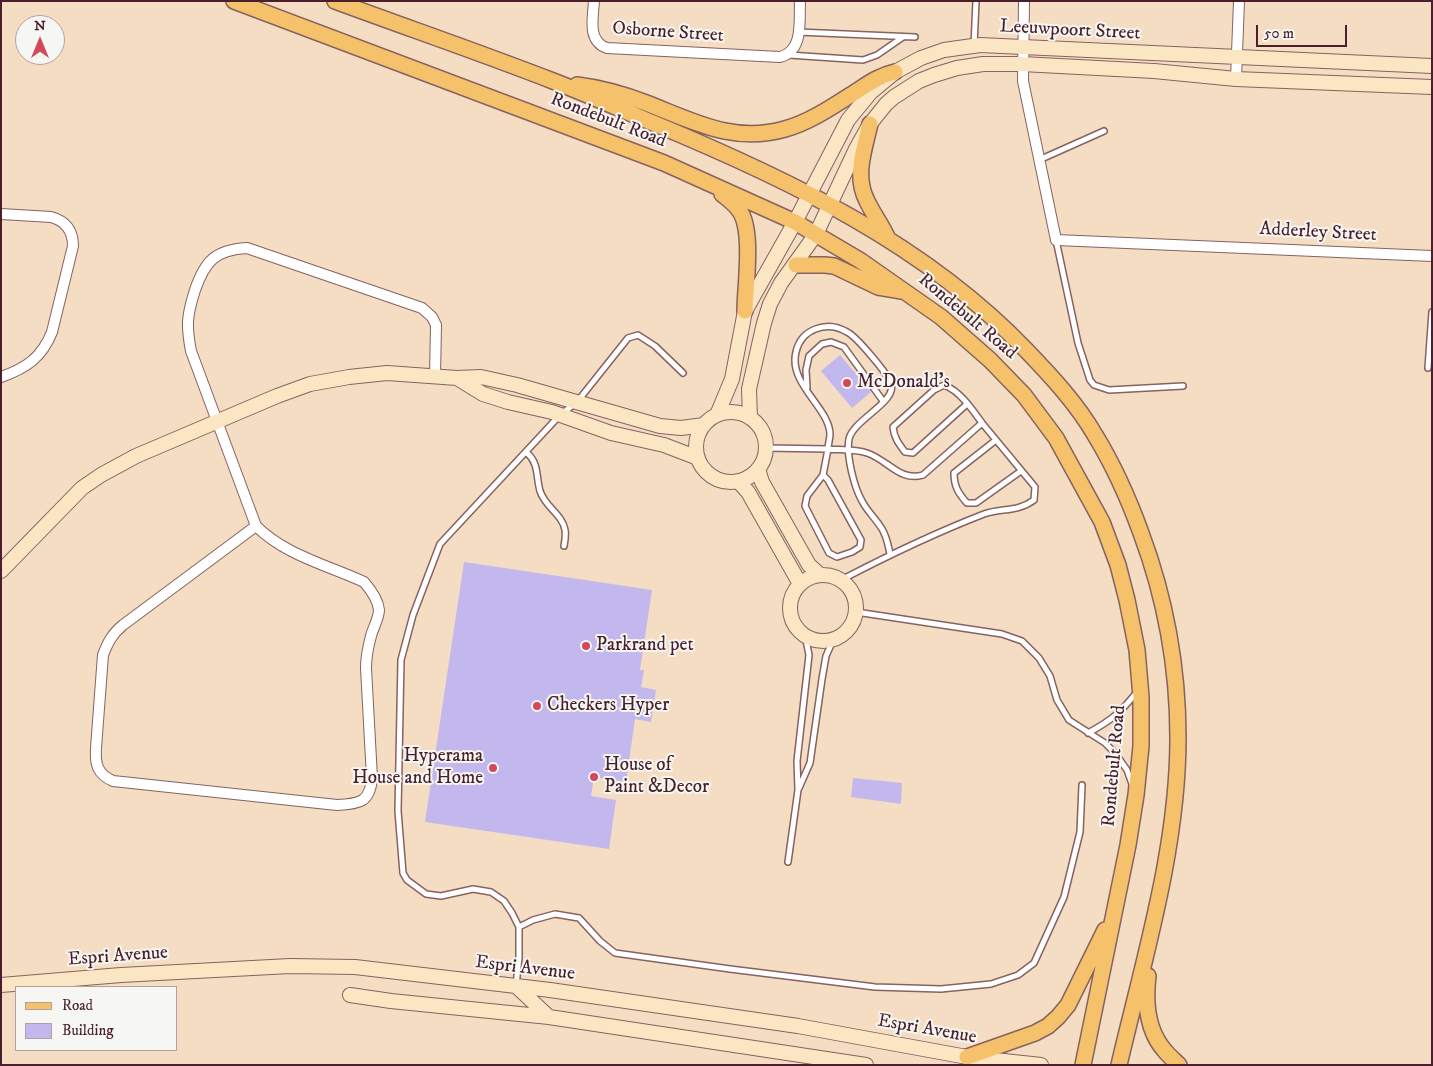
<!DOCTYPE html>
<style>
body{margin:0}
#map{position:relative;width:1433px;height:1066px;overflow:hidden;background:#f4ddc3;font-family:"IM FELL DW Pica",serif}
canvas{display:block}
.frame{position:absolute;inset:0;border:2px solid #4a1f2b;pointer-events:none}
.legend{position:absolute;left:15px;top:986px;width:162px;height:65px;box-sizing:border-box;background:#f6f6f2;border:1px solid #b1a0a2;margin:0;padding:6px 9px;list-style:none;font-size:15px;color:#4a1f2b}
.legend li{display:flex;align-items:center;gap:10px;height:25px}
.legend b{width:25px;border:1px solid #b1a0a2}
.north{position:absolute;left:15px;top:15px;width:50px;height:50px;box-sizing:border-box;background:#f6f6f2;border:1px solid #b1a0a2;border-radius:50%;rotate:0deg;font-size:14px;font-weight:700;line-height:20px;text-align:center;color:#4a1f2b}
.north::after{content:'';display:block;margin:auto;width:18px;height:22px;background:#d1495b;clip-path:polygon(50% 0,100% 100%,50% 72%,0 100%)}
.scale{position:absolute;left:1256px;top:25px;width:91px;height:22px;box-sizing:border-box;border:2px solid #4a1f2b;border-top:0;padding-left:6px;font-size:15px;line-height:18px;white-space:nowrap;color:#4a1f2b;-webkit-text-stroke:4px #f6f6f2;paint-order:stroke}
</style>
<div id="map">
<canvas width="1433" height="1066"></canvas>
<div class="frame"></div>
<ul class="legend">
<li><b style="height:6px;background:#f6c16b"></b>Road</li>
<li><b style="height:14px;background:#c3b8ed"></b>Building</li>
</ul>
<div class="north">N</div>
<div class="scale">50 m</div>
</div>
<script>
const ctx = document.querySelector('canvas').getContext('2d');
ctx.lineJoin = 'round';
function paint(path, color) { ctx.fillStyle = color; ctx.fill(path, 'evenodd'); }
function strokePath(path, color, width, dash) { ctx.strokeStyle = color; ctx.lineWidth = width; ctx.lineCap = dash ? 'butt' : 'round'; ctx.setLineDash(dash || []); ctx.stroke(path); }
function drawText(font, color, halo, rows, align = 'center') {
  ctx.font = font + ' "IM FELL DW Pica",serif'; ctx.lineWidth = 4; ctx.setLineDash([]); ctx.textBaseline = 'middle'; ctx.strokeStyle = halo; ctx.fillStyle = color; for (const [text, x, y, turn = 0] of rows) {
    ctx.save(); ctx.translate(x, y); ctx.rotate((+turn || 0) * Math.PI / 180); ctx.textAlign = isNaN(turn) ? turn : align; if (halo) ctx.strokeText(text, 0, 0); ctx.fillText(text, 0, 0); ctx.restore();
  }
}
const building = new Path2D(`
 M840 355 871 392 852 408 821 371Z
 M464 562 652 590 640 670H644L641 687 656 690 651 722 635 719 626 782 594 777 591 796 616 800 609 849 425 822Z
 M853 778 902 783 901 804 851 797Z`);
const lane = new Path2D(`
 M798 32 915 37
 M974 46 976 1
 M789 55 863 60 877 55 903 37
 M1039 160 1104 131
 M1056 240 1078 343 1090 380 1094 385 1109 390 1183 386
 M1428 368 1432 312
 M807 388 806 370 809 356 822 344 831 342 844 347 883 401
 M996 440 954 473C954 486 958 493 967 503H976L1021 471
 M766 448 828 449 823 475 807 496 805 506 829 553 837 557 852 552 860 547 861 540 828 480 823 475
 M527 453C539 463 536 477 540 491 545 507 563 515 565 530 566 535 565 540 564 546
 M890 554C888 545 887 537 882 529 876 519 867 511 862 501 854 487 846 455 849 439 853 420 897 402 891 384 889 375 856 336 847 332 827 320 801 329 796 352 788 384 829 407 830 434 830 439 828 444 828 449 840 450 855 449 867 453 888 460 900 482 923 475L982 423C972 409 960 391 944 385L934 390 893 427C894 438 899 444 905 452L913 453 967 404
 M841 580C887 556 935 533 984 514 1001 508 1018 512 1034 500L1035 487 982 423
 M856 612 1002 634 1022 641 1039 658 1050 676 1057 700 1069 720 1105 743 1115 753 1127 770 1132 784
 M1088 733C1112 720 1120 713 1137 692
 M799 788 810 763 822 679 826 656 834 638
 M788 862 798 790 797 761 809 655 805 635
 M519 927 533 920 555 914 579 918 600 941 615 953 730 969 875 987 941 989 991 984 1018 975 1034 963 1064 897 1080 832 1082 785
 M516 986 519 957V927L512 913 504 901 491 892 473 889 441 896 426 894 407 880 403 873 398 811 401 660 413 615 440 544 560 415 577 402 628 338 638 335 655 346 683 373`);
const street = new Path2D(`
 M594 1C593 18 587 41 607 48L780 57C804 51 799 21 800 1
 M1024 1 1023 81 1056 240 1432 256
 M1236 79 1239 1
 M1 214 51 217C66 221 73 231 73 246L52 332C42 357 27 368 1 377
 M256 526 123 625C112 634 108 642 103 655L96 748C95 764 97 774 113 781L337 805C360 804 370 802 372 778L366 668C366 657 368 647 371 636 373 628 379 618 379 610 378 599 371 590 364 582 327 565 285 555 256 526L191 351C186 325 187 315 195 290 205 261 215 250 247 248L422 308 432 317 436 325 435 376`);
const secondary = new Path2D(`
 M457 378 483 394 508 402 552 412 611 433 664 445 698 458
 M696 447a35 35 0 1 1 70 0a35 35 0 1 1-70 0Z
 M717 415 732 379 745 311 795 222 848 120 871 92 895 72 921 58 944 50 980 45 1432 66
 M750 418 749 389 764 323 770 304 781 283 816 234 856 149 870 124 886 104 894 97 919 81 934 75 957 68 983 64H1022L1154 71 1236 79 1432 87
 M758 469 762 482 809 565 820 575
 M738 481 748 492 800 584
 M1 571 82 488 101 475 136 456 277 396 310 384 349 377 387 373 457 378 481 377 517 385 660 426 681 428 704 425
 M790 608a33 33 0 1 1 66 0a33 33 0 1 1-66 0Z
 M1 985 121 975 290 966 355 967 550 990 798 1026 967 1057 1041 1065
 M516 986 549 1017
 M350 995 391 1001 549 1017 866 1065`);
const primary = new Path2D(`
 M234 1 664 163 795 222 861 261 941 317 990 360 1024 395 1056 438 1102 522 1118 565 1127 600 1137 650 1141 697V746L1136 795 1128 845 1083 1065
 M335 1C408 28 481 53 553 81 587 94 620 109 653 123 788 179 925 244 1027 351 1052 377 1077 404 1095 435 1114 466 1129 500 1141 533 1166 600 1178 666 1178 738 1178 848 1144 958 1119 1065
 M577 85C601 88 623 94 646 103 693 121 733 144 785 129 807 123 829 109 849 96 864 87 877 76 895 72
 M870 124C864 150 854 176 867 201 873 214 882 225 888 239
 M722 194C728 199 735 204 739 210 754 229 745 287 745 311
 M796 265H825L834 266 878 287 902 291
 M1148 976C1145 1001 1147 1031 1165 1051 1169 1056 1174 1060 1179 1065
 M967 1057 1035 1033 1048 1026 1058 1017 1068 1005 1105 930`);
const markers = [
 [847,383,5,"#d1495b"],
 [586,646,5,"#d1495b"],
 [537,706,5,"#d1495b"],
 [493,768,5,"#d1495b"],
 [594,777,5,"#d1495b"]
];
const streetNames = [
 ["Leeuwpoort Street",1070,31,3],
 ["Osborne Street",668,33,4],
 ["Rondebult Road",608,121,21],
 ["Adderley Street",1318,233,3],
 ["Rondebult Road",967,317,40],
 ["Rondebult Road",1115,766,-85],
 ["Espri Avenue",118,957,-4],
 ["Espri Avenue",525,969,7],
 ["Espri Avenue",927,1030,10]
];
const poiNames = [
 ["McDonald's",857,383],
 ["Parkrand pet",596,646],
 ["Checkers Hyper",547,706],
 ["Hyperama",483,757,"right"],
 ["House and Home",483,779,"right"],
 ["House of",604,766],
 ["Paint &Decor",604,788]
];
paint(building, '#c3b8ed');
strokePath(lane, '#866260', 8);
strokePath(street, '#866260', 12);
strokePath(secondary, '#866260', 16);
strokePath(primary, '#866260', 18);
strokePath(lane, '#fff', 5);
strokePath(street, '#fff', 10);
strokePath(secondary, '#fbe6c4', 14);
strokePath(primary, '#f6c16b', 15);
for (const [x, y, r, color] of markers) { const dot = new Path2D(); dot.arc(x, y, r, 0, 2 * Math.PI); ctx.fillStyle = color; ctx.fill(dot); strokePath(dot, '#f6f6f2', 2); }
drawText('19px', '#4a1f2b', '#f6f6f2', streetNames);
drawText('19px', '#4a1f2b', '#f6f6f2', poiNames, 'left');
</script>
